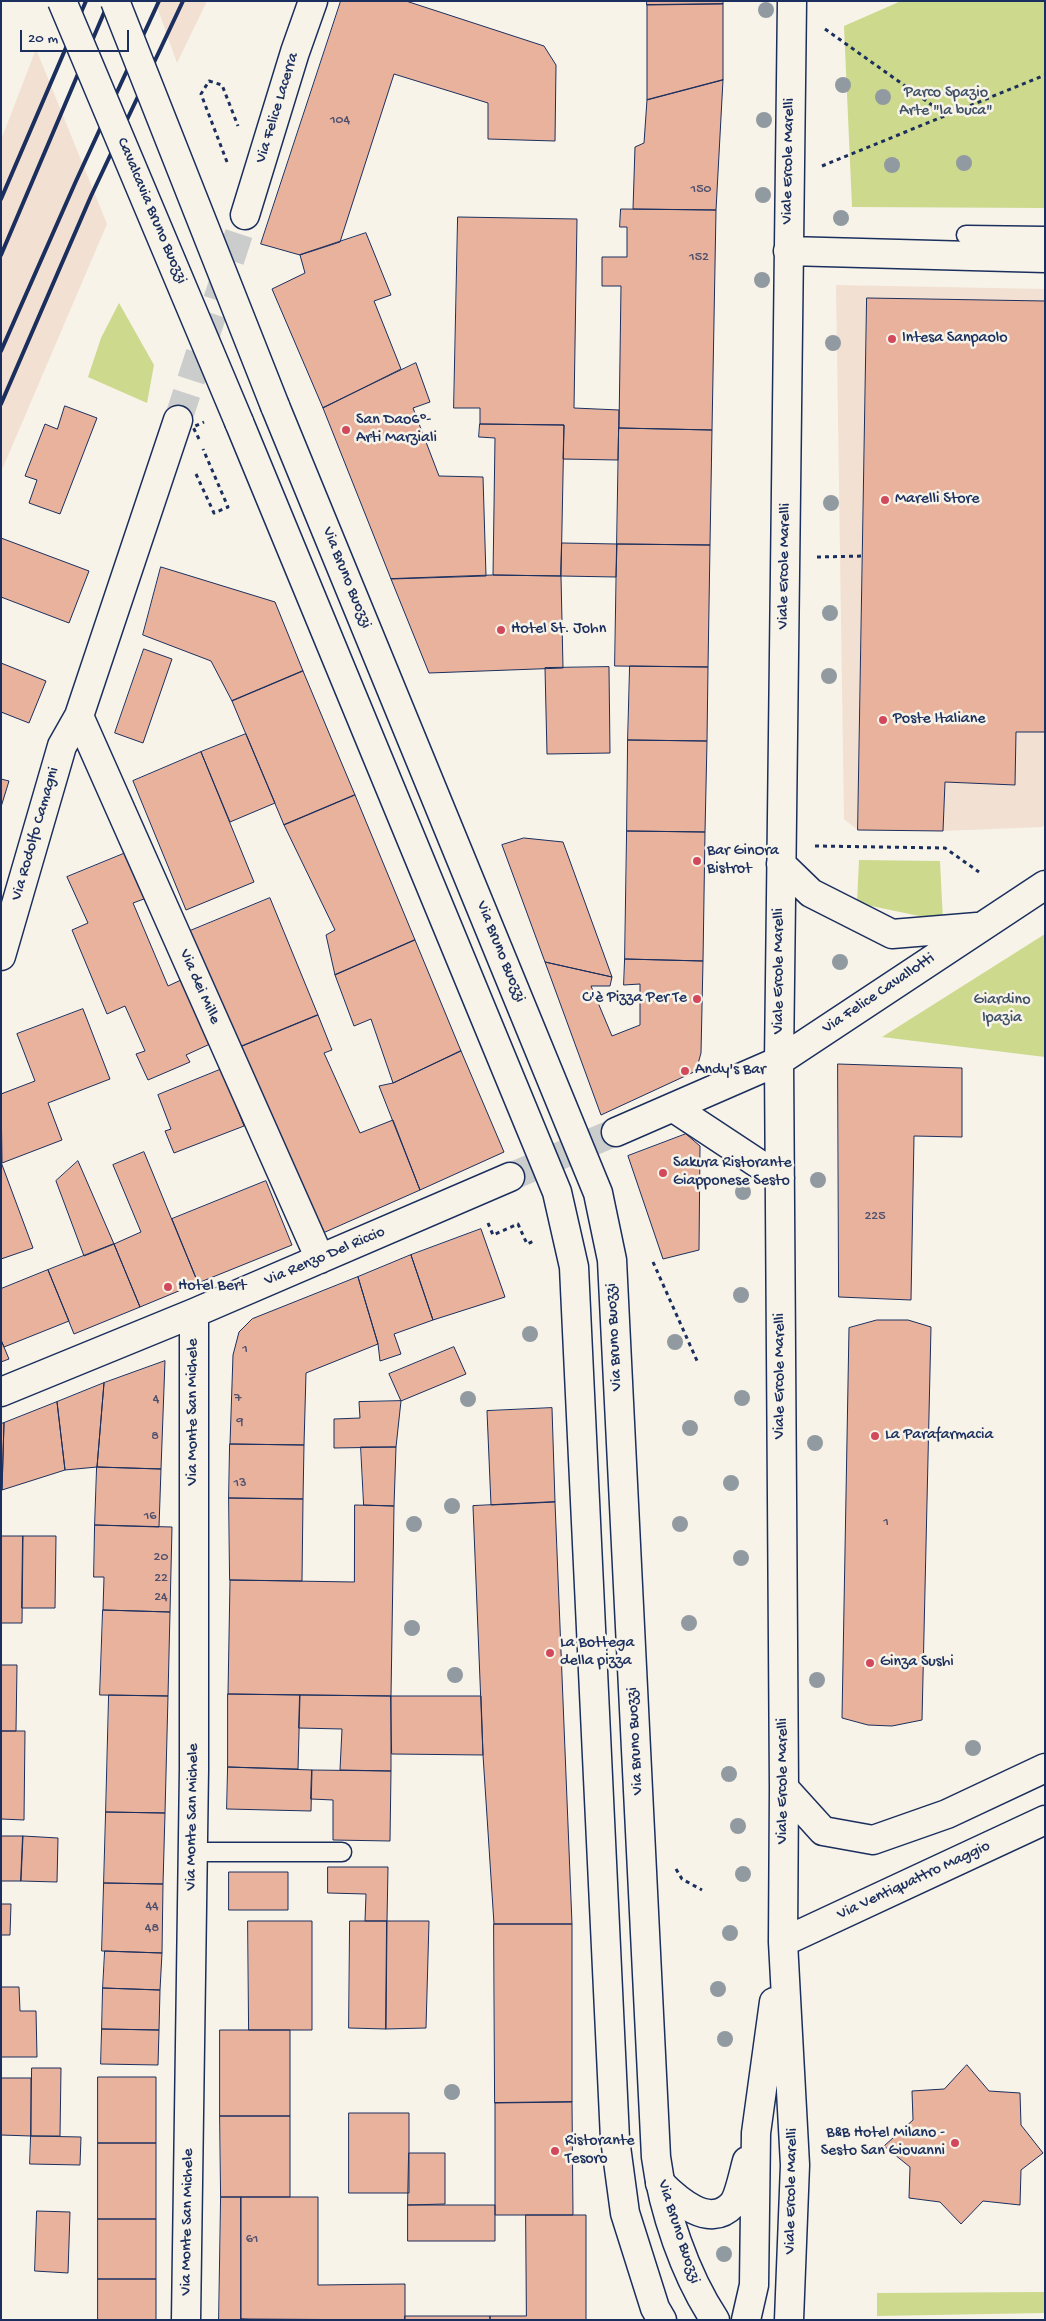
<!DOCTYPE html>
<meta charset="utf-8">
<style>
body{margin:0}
#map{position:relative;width:1046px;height:2321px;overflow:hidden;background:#f7f3e8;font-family:"Gochi Hand",sans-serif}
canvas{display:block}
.frame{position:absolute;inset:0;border:2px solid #1b2f5e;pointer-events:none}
.scale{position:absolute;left:20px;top:30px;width:109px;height:22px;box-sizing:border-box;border:2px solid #1b2f5e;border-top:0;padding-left:6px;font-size:15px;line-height:18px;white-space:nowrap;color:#1b2f5e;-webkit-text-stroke:4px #f7f3e8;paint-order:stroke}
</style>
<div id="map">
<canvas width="1046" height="2321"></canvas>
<div class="frame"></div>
<div class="scale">20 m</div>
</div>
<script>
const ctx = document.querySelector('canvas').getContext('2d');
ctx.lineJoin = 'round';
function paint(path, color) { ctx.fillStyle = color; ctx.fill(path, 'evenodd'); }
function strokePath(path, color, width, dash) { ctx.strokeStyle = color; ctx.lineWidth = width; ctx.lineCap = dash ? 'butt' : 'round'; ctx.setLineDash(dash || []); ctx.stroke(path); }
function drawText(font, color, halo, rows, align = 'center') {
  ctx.font = font + ' "Gochi Hand",sans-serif'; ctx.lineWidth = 5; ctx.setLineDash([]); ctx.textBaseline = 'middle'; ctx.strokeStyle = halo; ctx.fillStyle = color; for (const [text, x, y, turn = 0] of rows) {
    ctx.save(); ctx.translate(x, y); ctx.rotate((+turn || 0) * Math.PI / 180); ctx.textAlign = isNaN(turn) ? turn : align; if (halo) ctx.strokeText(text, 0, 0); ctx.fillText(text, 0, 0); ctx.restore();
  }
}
const built = new Path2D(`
 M155 1H207L177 63Z
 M36 49 107 224 1 472V140Z
 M836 285 1045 289V825L1042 827 943 831 858 830 844 819Z`);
const green = new Path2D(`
 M901 1H1045V208L852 207 844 26Z
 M119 303 154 365 147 403 88 377 101 338Z
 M859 860 940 861 943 921 857 903Z
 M1045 934V1057L882 1037Z
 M1045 2292V2313L877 2316V2293Z`);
const building = new Path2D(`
 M341 1H406L544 46 556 65 555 141 488 139V103L394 74 340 242 300 255 261 244Z
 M647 1H723V4L647 5Z
 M723 4V80L647 100V5Z
 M723 80 716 210 633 209 635 147 644 143 647 100Z
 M621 209 716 210 712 430 619 428 621 286H602V257H627V227H620Z
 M458 217 577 219 574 408 619 410 618 460 563 459 564 425 480 424V408H454Z
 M366 233 391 295 374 301 401 369 323 408 272 289 305 273 300 255Z
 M867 298 1045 301V732H1016L1015 785 945 782 943 831 858 830Z
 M416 363 430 402 413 408 439 476 483 477 486 576 391 579 323 408Z
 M65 406 97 418 60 514 29 503 37 480 25 476 45 424 57 429Z
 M480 424 564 425 561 576 493 575 495 438 479 437Z
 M619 428 712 430 710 545 617 544Z
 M1 538 89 571 69 623 1 597Z
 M562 543 617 544 616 577 561 576Z
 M617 544 710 545 708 667 615 666Z
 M161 567 275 602 303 671 232 701 211 661 143 635Z
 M493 575 561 576 563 668 429 673 391 579Z
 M144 649 172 659 143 743 115 733Z
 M1 663 46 681 29 723 1 712Z
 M630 666 708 667 707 741 628 740Z
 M609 667 610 753 547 754 545 668Z
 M303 671 355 795 284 825 232 701Z
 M246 734 275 803 230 822 201 752Z
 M628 740 707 741 705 832 627 831Z
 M201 752 254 882 186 910 133 781Z
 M1 779 9 781 1 807Z
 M355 795 415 940 335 975 326 935 335 930 284 825Z
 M627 831 705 832 703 961 625 959Z
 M524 838 563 842 612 977 545 962 502 845Z
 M133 850 152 896 133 903 168 986 181 980 210 1044 186 1055 190 1062 148 1080 136 1054 145 1051 125 1006 107 1014 72 930 88 923 67 877Z
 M270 898 318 1015 240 1047 190 931Z
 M415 940 461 1051 393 1083 371 1019 354 1026 335 975Z
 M625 959 703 961 701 1053 696 1071 601 1115 545 962 612 977 610 986H591L612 1036 640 1025V984L624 985Z
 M83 1009 110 1079 48 1103 62 1140 2 1163 1 1094 35 1081 17 1034Z
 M318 1015 332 1050 324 1053 360 1133 393 1120 420 1190 323 1233 240 1047Z
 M461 1051 504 1152 420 1190 379 1086 393 1083Z
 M838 1064 962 1068V1137L914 1136 911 1300 839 1297Z
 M222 1069 244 1126 174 1153 165 1131 171 1129 158 1095Z
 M686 1134 700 1146 699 1250 663 1259 628 1156Z
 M144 1152 198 1283 140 1307 114 1244 141 1232 113 1165Z
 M78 1161 114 1244 84 1256 56 1181Z
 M1 1162 33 1248 1 1259Z
 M266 1181 292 1245 198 1283 172 1219Z
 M481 1229 505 1297 433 1320 411 1255Z
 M114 1244 140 1307 74 1334 48 1270Z
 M411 1255 433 1320 394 1334 401 1354 380 1361 378 1344 358 1277Z
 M48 1270 69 1321 4 1347 1 1340V1289Z
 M358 1277 378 1344 306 1373 304 1445 230 1444 233 1355 239 1332 252 1319Z
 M877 1320H908L931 1327 922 1720 892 1726 868 1725 842 1718 849 1328Z
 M1 1340 9 1359 1 1362Z
 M454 1347 466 1374 401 1401 389 1374Z
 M165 1361 161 1469 97 1467 104 1383Z
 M104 1383 97 1467 65 1470 57 1402Z
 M401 1401 396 1447 334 1448V1419L360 1418 359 1402Z
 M57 1402 65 1470 2 1490 4 1423Z
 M552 1408 555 1502 491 1505 487 1411Z
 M4 1423 2 1490 1 1491V1424Z
 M230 1444 304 1445 303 1499 229 1498Z
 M361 1447H396L394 1506 364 1505Z
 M97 1467 161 1469 159 1527 95 1525Z
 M229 1498 303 1499 302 1581 230 1580Z
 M555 1502 572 1924H494L483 1755 473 1506Z
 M355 1505 394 1506 391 1696 228 1694 230 1580 354 1582Z
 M95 1525 172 1527 170 1612 103 1610 104 1577H94Z
 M1 1536H23L22 1623H1Z
 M23 1536H56L55 1608H22Z
 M103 1610 170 1612 168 1696 100 1695Z
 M1 1665H17L16 1731H1Z
 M228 1694 300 1695 298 1769 228 1767Z
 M109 1695 168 1696 165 1813 106 1812Z
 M300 1695 391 1696V1771L340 1770 342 1729 299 1728Z
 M391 1696H481L483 1755 392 1754Z
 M1 1731H25L24 1820 1 1819Z
 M228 1767 312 1770 311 1811 227 1809Z
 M312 1770 391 1771 390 1841 333 1840V1800L311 1799Z
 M106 1812 165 1813 163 1884 104 1883Z
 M1 1836H23L21 1881H1Z
 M23 1836 58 1838 57 1882 21 1881Z
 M328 1867H388L387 1921H365L366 1894 328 1893Z
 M229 1872H288V1910H229Z
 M104 1883 163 1884 162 1953 102 1951Z
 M1 1904H11L10 1935H1Z
 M248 1921H312V2030H249Z
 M350 1921H387L386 2029 349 2028Z
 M387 1921H429L426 2028 386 2029Z
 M494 1924H572V2102L495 2103Z
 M105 1951 162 1953 160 1990 103 1988Z
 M1 1987H19L20 2011H36L37 2057H1Z
 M103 1988 160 1990 159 2030 102 2029Z
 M102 2029 159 2030 158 2065 101 2064Z
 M220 2030H290V2116H220Z
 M967 2065 989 2091 1020 2093 1021 2125 1043 2153 1021 2170 1020 2205 983 2201 961 2224 940 2202 909 2198 910 2167 884 2146 913 2120 912 2091 944 2089Z
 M32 2068H61L60 2136H31Z
 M98 2077H156V2143H98Z
 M1 2078H31V2136L1 2135Z
 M572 2102 573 2215H495V2103Z
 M349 2113H409V2193H349Z
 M220 2116H290V2197H221Z
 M31 2136 81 2137 80 2165 30 2164Z
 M98 2143H156V2219H98Z
 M409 2153H445V2204L408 2205Z
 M221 2197H241V2319L257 2320H219Z
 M241 2197H318V2285L405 2284V2320L241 2319Z
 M408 2205H495V2241H408Z
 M37 2211 70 2212 68 2273 35 2271Z
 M526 2215H586V2320H490V2316H526Z
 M98 2219H156V2279H98Z
 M98 2279H156V2320H98Z
 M405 2316H490V2320H405Z`);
const streetTunnel = new Path2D(`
 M178 420 245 215
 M510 1177 616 1132`);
const path = new Path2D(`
 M825 29 946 115
 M227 162 201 94 209 81 222 85 238 126
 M822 166 1045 75
 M196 474 214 513 228 507 203 449
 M817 557 863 556
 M815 846 945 848 979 872
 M488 1223 493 1235 518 1224 527 1244 534 1241
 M653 1262 698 1363
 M676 1869 682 1879 702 1890`);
const lane = new Path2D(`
 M966 235 1045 236
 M193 1852H342`);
const street = new Path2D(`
 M245 215 295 52 313 1
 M788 251 1045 258
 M79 716 320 1259
 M781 864 811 893 892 934 977 927
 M1 956 62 746 79 716 178 420
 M674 1108 780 1178
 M616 1132 779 1061 1045 885
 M1 1392 194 1313 510 1177
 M784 1788 823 1831 873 1840 947 1814 1045 1768
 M783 1942 1045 1820
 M660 2183C677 2200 709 2229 732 2205 739 2198 744 2171 747 2161
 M186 2320 194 1769V1313
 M746 2320 754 2285 756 2133 774 2002
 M789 2320 795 2165 783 1942 784 1788 779 1061 792 1`);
const secondary = new Path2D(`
 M275 406 598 1193 612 1260 656 2157C663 2210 685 2275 715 2320
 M239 422 557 1192 574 1267 615 2139 625 2213 655 2308 662 2320`);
const rail = new Path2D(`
 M1 199 86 1
 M1 255 109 1
 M1 351 76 181 159 1
 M1 404 91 196 183 1`);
const pathBridge = new Path2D(`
 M199 439 193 427 204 422`);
const secondaryBridge = new Path2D(`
 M62 1 239 422
 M115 1 275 406`);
const trees = [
 [766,10],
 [843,85],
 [883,97],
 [764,120],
 [964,163],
 [892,165],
 [763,195],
 [841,218],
 [762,280],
 [833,343],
 [831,503],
 [830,613],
 [829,676],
 [840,962],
 [818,1180],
 [743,1192],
 [741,1295],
 [530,1334],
 [675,1342],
 [742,1398],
 [468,1399],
 [690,1428],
 [815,1443],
 [731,1483],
 [452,1506],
 [414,1524],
 [680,1524],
 [741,1558],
 [689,1623],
 [412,1628],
 [455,1675],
 [817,1680],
 [973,1748],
 [729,1774],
 [738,1826],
 [743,1874],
 [730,1933],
 [718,1989],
 [725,2039],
 [452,2092],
 [724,2254]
];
const markers = [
 [892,339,5,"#d1495b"],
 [346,430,5,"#d1495b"],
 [885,500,5,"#d1495b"],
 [501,630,5,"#d1495b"],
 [883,720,5,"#d1495b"],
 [697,861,5,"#d1495b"],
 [697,999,5,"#d1495b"],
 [685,1071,5,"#d1495b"],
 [663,1173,5,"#d1495b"],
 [168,1287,5,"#d1495b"],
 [875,1436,5,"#d1495b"],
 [550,1653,5,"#d1495b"],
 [870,1663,5,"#d1495b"],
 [955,2143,5,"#d1495b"],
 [555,2151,5,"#d1495b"]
];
const numberNames = [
 ["104",340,121],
 ["150",701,190],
 ["152",699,258],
 ["225",875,1217],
 ["1",245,1350],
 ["7",238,1399],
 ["4",156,1400],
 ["9",240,1423],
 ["8",155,1437],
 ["13",240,1484],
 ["16",150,1517],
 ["1",886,1523],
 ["20",161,1558],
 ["22",161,1579],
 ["24",161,1598],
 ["44",152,1907],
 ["48",152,1929],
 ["61",252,2240]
];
const parkNames = [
 ["Parco Spazio",946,94],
 ["Arte \"la buca\"",946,112],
 ["Giardino",1002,1001],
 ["Ipazia",1002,1019]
];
const streetNames = [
 ["Via Felice Lacerra",278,108,-73],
 ["Viale Ercole Marelli",789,161,-89],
 ["Cavalcavia Bruno Buozzi",151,211,67],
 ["Viale Ercole Marelli",785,566,-89],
 ["Via Bruno Buozzi",346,578,68],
 ["Via Rodolfo Camagni",36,834,-74],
 ["Via Bruno Buozzi",500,952,68],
 ["Viale Ercole Marelli",780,971,-90],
 ["Via dei Mille",199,987,66],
 ["Via Felice Cavallotti",879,994,-34],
 ["Via Renzo Del Riccio",325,1257,-23],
 ["Via Bruno Buozzi",615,1337,-93],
 ["Viale Ercole Marelli",781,1376,-90],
 ["Via Monte San Michele",194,1412,-90],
 ["Via Bruno Buozzi",636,1741,-93],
 ["Viale Ercole Marelli",784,1781,-90],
 ["Via Monte San Michele",193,1817,-89],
 ["Via Ventiquattro Maggio",914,1881,-25],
 ["Viale Ercole Marelli",792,2191,-89],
 ["Via Monte San Michele",188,2222,-89],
 ["Via Bruno Buozzi",678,2232,72]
];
const poiNames = [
 ["Intesa Sanpaolo",902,339],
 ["San Dao6º-",356,421],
 ["Arti Marziali",356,439],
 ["Marelli Store",895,500],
 ["Hotel St. John",511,630],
 ["Poste Italiane",893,720],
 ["Bar GinOra",707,852],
 ["Bistrot",707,870],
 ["C'è Pizza Per Te",687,999,"right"],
 ["Andy's Bar",695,1071],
 ["Sakura Ristorante",673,1164],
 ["Giapponese Sesto",673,1182],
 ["Hotel Bert",178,1287],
 ["La Parafarmacia",885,1436],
 ["La Bottega",560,1644],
 ["della pizza",560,1662],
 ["Ginza Sushi",880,1663],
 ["B&B Hotel Milano -",945,2134,"right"],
 ["Sesto San Giovanni",945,2152,"right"],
 ["Ristorante",565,2142],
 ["Tesoro",565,2160]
];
paint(built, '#f2e0d2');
paint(green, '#cdd98d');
paint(building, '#e8b29d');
strokePath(building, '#1b2f5e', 1);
strokePath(streetTunnel, '#cbcccc', 28, [28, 14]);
strokePath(lane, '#1b2f5e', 21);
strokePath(street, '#1b2f5e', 31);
strokePath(secondary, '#1b2f5e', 31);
strokePath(path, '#1b2f5e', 3, [4, 4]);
strokePath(lane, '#f7f3e8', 18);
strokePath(street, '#f7f3e8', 28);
strokePath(secondary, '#f7f3e8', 28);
strokePath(rail, '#1b2f5e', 4);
strokePath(secondaryBridge, '#1b2f5e', 31, []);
strokePath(pathBridge, '#1b2f5e', 3, [4, 4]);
strokePath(secondaryBridge, '#f7f3e8', 28);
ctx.fillStyle = '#929aa1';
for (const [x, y] of trees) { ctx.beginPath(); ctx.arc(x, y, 8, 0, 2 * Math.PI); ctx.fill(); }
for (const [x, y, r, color] of markers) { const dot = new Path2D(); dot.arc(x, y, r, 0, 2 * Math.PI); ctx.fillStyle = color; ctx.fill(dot); strokePath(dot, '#f7f3e8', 2); }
drawText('14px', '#4e506e', null, numberNames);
drawText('16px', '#3f5167', '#f7f3e8', parkNames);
drawText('16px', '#1b2f5e', '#f7f3e8', streetNames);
drawText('16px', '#1b2f5e', '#f7f3e8', poiNames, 'left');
</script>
